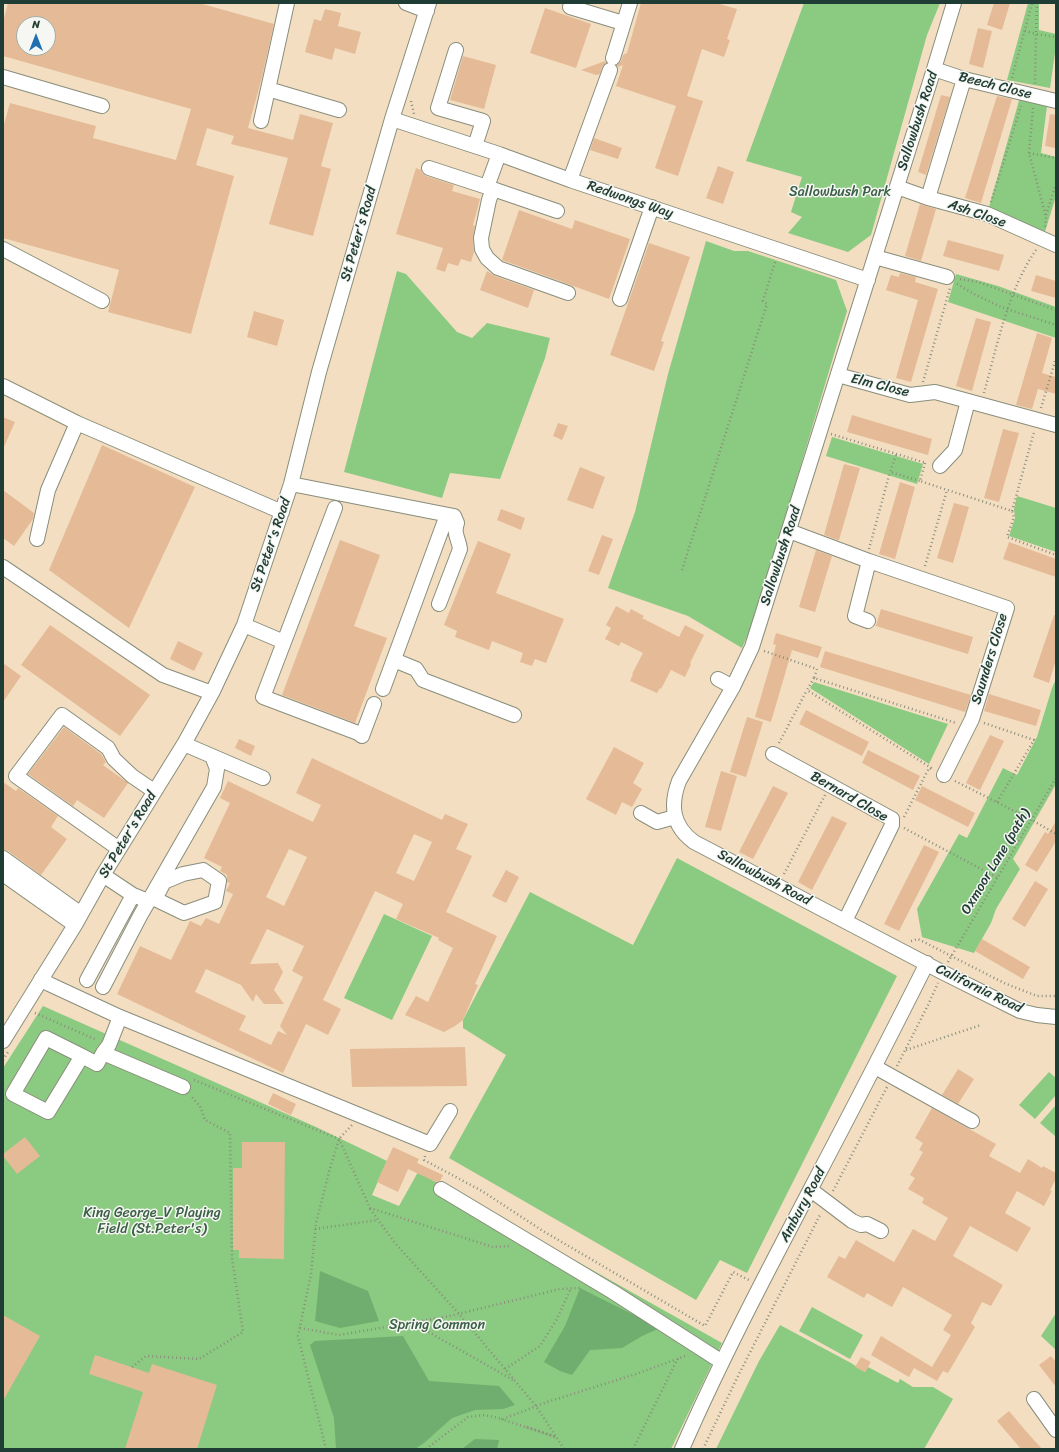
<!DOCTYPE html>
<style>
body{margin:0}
#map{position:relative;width:1059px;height:1452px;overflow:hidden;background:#f3dec2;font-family:Sriracha,sans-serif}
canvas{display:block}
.frame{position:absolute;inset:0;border:4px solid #1f3d34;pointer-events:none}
.north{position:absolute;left:16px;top:16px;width:40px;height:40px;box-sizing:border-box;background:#f6f6f2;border:1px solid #a0aca6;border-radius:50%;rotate:0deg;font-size:11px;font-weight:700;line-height:16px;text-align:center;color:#1f3d34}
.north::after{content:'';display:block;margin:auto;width:14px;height:18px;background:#1f6fb2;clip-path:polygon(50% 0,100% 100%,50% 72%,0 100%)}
</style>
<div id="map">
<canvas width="1059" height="1452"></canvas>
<div class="frame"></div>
<div class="north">N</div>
</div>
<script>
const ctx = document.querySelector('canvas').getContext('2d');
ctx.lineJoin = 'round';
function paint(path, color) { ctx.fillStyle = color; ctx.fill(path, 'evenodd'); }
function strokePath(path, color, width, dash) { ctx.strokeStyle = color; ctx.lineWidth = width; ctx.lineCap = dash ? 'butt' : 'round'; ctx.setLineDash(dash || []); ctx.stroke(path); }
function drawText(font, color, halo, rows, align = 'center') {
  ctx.font = font + ' Sriracha,sans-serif'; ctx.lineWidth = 3; ctx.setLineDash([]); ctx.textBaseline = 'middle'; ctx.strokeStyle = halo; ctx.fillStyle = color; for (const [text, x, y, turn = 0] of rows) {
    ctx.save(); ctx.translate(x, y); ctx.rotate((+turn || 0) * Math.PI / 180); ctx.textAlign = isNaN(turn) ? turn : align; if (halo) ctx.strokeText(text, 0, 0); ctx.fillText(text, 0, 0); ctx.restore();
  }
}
const green = new Path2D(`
 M804 3H940L927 35 871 235 848 252 788 233 802 217 791 212 802 177 746 161Z
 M1028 3H1039V30L1056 34V46L1050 88 1007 80Z
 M1020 97 1047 106 1041 153 1056 157V196L1044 235 989 207Z
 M706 241 734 251H748L836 280 847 311 755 618 742 648 688 616 608 588 635 512 668 374Z
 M397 271 406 274 457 332 472 338 487 323 550 338 545 358 500 479 450 473 442 498 344 472Z
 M956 274 998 286 1056 307V338L948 302Z
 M832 437 923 464 917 484 826 456Z
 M1017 496 1056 508V552L1009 536 1015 518 1014 509Z
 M1056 679V784L1013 859 1020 869 996 909 991 923 974 953 922 937 917 909 959 834 967 838 1003 768 1017 775 1037 737 1052 688Z
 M814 682 948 724 929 764 810 688Z
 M677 858 897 976 747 1273 720 1260 696 1300 449 1158 506 1055 463 1028V1020L530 892 633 945Z
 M384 914 432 936 392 1020 344 998Z
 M43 1006 316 1127 387 1161 372 1195 399 1206 418 1172 722 1343 671 1449H3V1068Z
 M1049 1072 1056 1078V1095L1035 1119 1019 1105Z
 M1056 1105V1136H1055L1040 1123Z
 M812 1307 863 1335 850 1359 799 1331Z
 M1056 1313V1350L1041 1336Z
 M780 1325 851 1363 865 1372 868 1367 898 1383 900 1379 913 1387H933L953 1399 924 1449H716L759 1361Z`);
const forest = new Path2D(`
 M320 1271 368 1291 379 1321 340 1328 315 1321Z
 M580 1288 660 1328 642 1336 622 1348 590 1350 572 1375 560 1371 544 1362 565 1326Z
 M403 1336 429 1381 499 1386 515 1405 503 1409 475 1410 452 1418 424 1443 415 1449H336L334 1418 310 1345 315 1341Z
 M475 1439 499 1440 497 1449H462Z`);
const building = new Path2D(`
 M8 3H199L274 24 261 81 248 128 293 140 300 114 333 123 321 166 331 169 313 236 269 224 288 158 231 144 234 136 207 128 196 165 234 176 191 334 108 312 119 270 3 238V128L10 103 96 126 93 138 176 160 191 109 3 56V22ZM24 24H48V48H24Z
 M641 3H716L737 9 727 39 730 40 724 57 702 49 687 96 703 101 678 176 655 168 676 106 616 86 623 65 618 67 617 65 621 61 623 55 627 53Z
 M994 3H1010L1002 30 987 25Z
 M545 8 591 24 576 68 530 53Z
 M325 9 341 13 338 26 361 32 355 54 335 48 332 60 305 52 314 19 321 21Z
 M978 28 992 31 983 68 969 64Z
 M463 56 496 65 484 109 450 100Z
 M605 61 606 63 602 67 600 74 596 75 581 70Z
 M941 95 950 97 926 175 918 172Z
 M997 96 1012 99 981 203 965 198Z
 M1050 114 1056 115V148L1045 146Z
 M594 138 622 148 618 159 590 150Z
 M718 166 734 172 723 204 706 198Z
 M416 168 421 170 422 173 426 176 454 185 452 191 480 199 473 225 475 226 473 239 474 252 471 262 461 259 458 266 448 263 445 272 436 269 443 248 396 234Z
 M920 204 936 209 921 261 905 256Z
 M519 210 572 229 575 220 630 239 609 299 502 260Z
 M948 240 1004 255 999 271 943 256Z
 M649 243 690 257 661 341 664 342 654 371 610 355Z
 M487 271 495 276 534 290 528 308 480 290Z
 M900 273 916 277 915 282 938 289 911 382 896 378 918 300 886 290 891 275 899 277Z
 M1036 275 1056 281V298L1031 291Z
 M254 311 284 320 277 346 247 337Z
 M976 318 991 322 972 391 956 386Z
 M1037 333 1052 338 1042 373 1056 377V394L1038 389 1032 409 1016 405Z
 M852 415 932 439 928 455 847 432Z
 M3 417 15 422 3 449Z
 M558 423 568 426 562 440 553 436Z
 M1003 429 1019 433 999 502 984 498Z
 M102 445 195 487 129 628 49 570Z
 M844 464 860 468 839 540H837L824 535Z
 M580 467 605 477 593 509 567 500Z
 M900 482 915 487 895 559 879 554Z
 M3 490 34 513 33 519 14 546 3 538Z
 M954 503 969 507 953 563 937 558Z
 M501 509 525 518 521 530 497 520Z
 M602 535 613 539 599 575 588 571Z
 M340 540 380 555 354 626 387 638 355 723 282 695Z
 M478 541 511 554 496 593 564 619 546 663 535 659 532 666 520 662 523 653 492 641 489 650 455 637 457 631 444 625Z
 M1009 542 1056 559V577L1003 559Z
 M816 550 832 556 815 612 799 607Z
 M616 606 629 613 631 609 644 616 642 618 679 637 685 625 704 635 690 663 691 664 685 677 671 670 661 689 660 688 657 693 630 681 633 674H632L643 653 621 642 619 646 605 639 611 628 606 625Z
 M881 609 973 637 968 654 876 626Z
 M1054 615H1056V660L1049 683 1033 677Z
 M50 625 150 695 120 736 21 665Z
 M776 633 822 647 818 658 792 650 771 722 755 717 776 645 773 644Z
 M178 641 203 653 194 671 170 659Z
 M825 651 971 695 965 712 820 667Z
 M3 663 21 676 3 702Z
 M989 694 1041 710 1036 726 984 711Z
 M806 710 869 742 862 756 799 724Z
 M747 717 763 722 746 777 730 772Z
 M64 727 101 754 106 762 103 765 128 783 104 818 77 800 73 806 28 774Z
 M990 735 1004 741 980 790 966 783Z
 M239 739 255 746 251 756 235 748Z
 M614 747 644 763 633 783 642 789 632 807 622 802 616 815 586 799Z
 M868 750 920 776 913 790 862 763Z
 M312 758 442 820 445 814 468 824 456 849 472 856 446 912 497 936 475 984 478 985 463 1020 455 1026 444 1032 405 1015 416 996 428 1002 453 948 438 940 439 938 396 919 403 904 375 891 323 1000 341 1009 328 1035 306 1024 283 1073 117 994 140 946 171 960 190 921 201 926 206 918 219 924 233 894 226 891 230 883 227 882V875L220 871 222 867 204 858 230 803 220 798 228 781 313 822 321 805 296 793ZM414 834 432 842 414 881 396 873ZM289 849 307 857 284 906 266 897ZM267 929 304 946 292 971 303 977 280 1026 287 1035 278 1031 271 1045 239 1030 246 1016 195 992 206 969 241 985 253 1002 256 994 264 1004H284L274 990 283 972 278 963 250 964Z
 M721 771 737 776 721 831 705 827Z
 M3 782 16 791 18 788 58 816 51 827 67 839 41 875 8 851 3 850Z
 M773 786 788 793 753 859 739 852Z
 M922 786 975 813 968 827 915 800Z
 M832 816 847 823 812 890 798 882Z
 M1056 821V841L1037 872 1025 865 1045 832 1048 834Z
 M924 845 939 852 899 931 884 924Z
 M506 870 519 877 506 903 492 896Z
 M1035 881 1048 889 1025 927 1012 919Z
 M982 939 1030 967 1023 979 975 951Z
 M465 1047 467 1086 352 1087 350 1049Z
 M958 1069 974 1079 958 1104 942 1095Z
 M273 1093 296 1104 291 1115 268 1104Z
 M932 1108 996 1144 989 1156 1020 1173 1028 1159 1042 1168 1043 1166 1056 1173V1179L1050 1190 1052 1191 1044 1206 1017 1191 1005 1213 1031 1228 1017 1252 970 1226 953 1256 1003 1285 991 1306 982 1302 971 1323 975 1327 948 1373 943 1371 937 1381 914 1368 909 1377 871 1355 881 1336 932 1367 951 1335 943 1330 952 1315 903 1287 892 1307 867 1293 864 1298 827 1277 839 1256 845 1259 856 1240 894 1262 913 1229 935 1241 948 1218 922 1203 924 1198 908 1189 915 1178 910 1175 923 1152 919 1150 923 1143 915 1138Z
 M25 1137 40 1156 17 1174 3 1156V1154Z
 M242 1142H285L284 1259 239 1258V1250H233V1168H242Z
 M393 1147 419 1159 417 1163 443 1175 440 1181 436 1182 408 1169 398 1192 377 1182Z
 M3 1315 40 1336 3 1401Z
 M95 1355 149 1373 152 1364 217 1385 197 1449H125L143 1392 89 1374Z
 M1051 1356 1056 1362V1387L1039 1365Z
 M861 1357 871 1362 865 1372 855 1367Z
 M1009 1411 1025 1430 1042 1449H1021L997 1421Z`);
const path = new Path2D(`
 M1037 3 1036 34 1056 37
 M1025 31 1036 34 1035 84
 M1012 78 1032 3
 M411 101 414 114
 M1033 108 1029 153 1046 217 1045 227
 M1029 153 1056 158
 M991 202 1021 106
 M1046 215 1055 187
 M960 279 978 282 1056 310
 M957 284 974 294 1001 307 1056 325
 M923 382 950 288
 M984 393C997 346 1008 290 1036 250
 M1041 408 1056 358
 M831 434 926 463
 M896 455 890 472 920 481
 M925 463 920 481 1012 511 1014 517 1007 537 1056 555
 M1012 511 1034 432
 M869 549 890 472
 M925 566 947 490
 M682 570 767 304 763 301 775 262
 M764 651 817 669 814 678 956 723
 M814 678 807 690 933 769
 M984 723 1034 740 997 802
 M779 743 807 690
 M955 781 1032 820 1056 834
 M904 817 929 768 931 769
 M904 828 998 878
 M784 874 825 795
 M911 941 918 939 1004 983 1037 996H1056
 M948 962 1056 778
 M35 1013 97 1040
 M906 1050 981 1025
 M3 1060 8 1052
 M897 1066 928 1005 938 983
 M194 1080 339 1139 370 1208 493 1247 511 1246
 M425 1156 424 1160 482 1191 543 1231 705 1326 733 1272 749 1280
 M833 1191 887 1087
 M370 1209 395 1243 459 1314 536 1406 564 1449
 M315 1229 378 1220
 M411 1322 513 1380
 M300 1328 339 1335 450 1316 560 1289 580 1288
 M132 1367 146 1356 199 1359 243 1332 232 1258 230 1133 205 1120 200 1106 191 1096
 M505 1369 540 1346 557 1319 571 1288
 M501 1419 556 1437 524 1426
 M326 1449 298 1336 311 1274 316 1223 330 1168 339 1139 352 1125
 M426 1449 468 1417 485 1415 503 1419 547 1402 636 1374 688 1355
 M633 1449 678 1358
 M703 1449 737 1378 821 1213`);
const minor = new Path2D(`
 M406 3 427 11
 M954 3 934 69 752 647 733 687 679 781C670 805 672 826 694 842L942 972 1020 1011 1037 1015 1056 1017
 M570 7 623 23
 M456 50 438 108 483 121 475 146
 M613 58 630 3
 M934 69 964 79 1056 101
 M3 77 102 106
 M268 89 339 110
 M392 119 499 154 570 180 868 280
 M261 121 287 3
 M499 154 487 187 557 211
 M429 168 487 187
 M570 180 610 70
 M897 187 928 198 987 214 1056 245
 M493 189 489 200 481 238 482 249 487 258 498 268 568 293
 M928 198 964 79
 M3 249 102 301
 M875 257 947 277
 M620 299 652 207
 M838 375 910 395 935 392 1056 425
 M3 386 77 423 282 512
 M940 466 955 450 968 401
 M291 484 454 516 457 523C453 534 459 539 460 549L439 604
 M789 531 869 561 1007 608 972 719 944 775
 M37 539 48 490 77 423
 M3 567 163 675 212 693
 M868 621 855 616 869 561
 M244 625 284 642 335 508
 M284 642 263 697 358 733 362 736 374 704
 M394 660 416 669 423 680 514 715
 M718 679 733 687
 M383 689 447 515
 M184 744 263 778
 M773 754 892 819V825L845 921
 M641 813 657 822 675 817
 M119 849 16 776 62 715 108 748 114 759 132 776 154 791
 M3 858 81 914
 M3 874 75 925
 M103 875 133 895 148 901 155 899 164 882 183 874 203 870 219 881 215 902 184 913 155 899
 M41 979 49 984 120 1017 430 1144 450 1111
 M87 980 133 895
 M103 987 140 916 214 787 217 769 212 756
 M120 1017 109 1045 103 1053 183 1087
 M3 1041 75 925 103 875 184 744 212 693 244 625 291 484 319 372 392 119 429 3
 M82 1056 46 1038 13 1094 48 1112 82 1056 97 1064 103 1053
 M875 1067 972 1121
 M441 1189 613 1292 722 1362
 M811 1190 852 1221 861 1225 867 1224 881 1231
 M1034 1399 1056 1430
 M682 1449C720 1362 764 1278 808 1194 848 1118 888 1041 927 963`);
const streetNames = [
 ["Beech Close",995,86,14],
 ["Sallowbush Road",918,121,-72],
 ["Redwongs Way",630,200,19],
 ["Ash Close",977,214,19],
 ["St Peter's Road",359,234,-74],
 ["Elm Close",880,386,14],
 ["St Peter's Road",271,545,-71],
 ["Sallowbush Road",781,556,-72],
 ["Saunders Close",990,659,-73],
 ["Bernard Close",849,797,30],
 ["St Peter's Road",128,835,-59],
 ["Oxmoor Lane (path)",996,862,-59],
 ["Sallowbush Road",764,878,28],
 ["California Road",979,989,26],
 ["Ambury Road",803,1205,-62]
];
const parkNames = [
 ["Sallowbush Park",840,192],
 ["King George_V Playing",152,1213],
 ["Field (St.Peter's)",152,1229],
 ["Spring Common",437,1325]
];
paint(green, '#8bca81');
paint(forest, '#70ae6f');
paint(building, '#e4bb96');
strokePath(minor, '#898e7b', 16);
strokePath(path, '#898e7b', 2.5, [1, 3]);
strokePath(minor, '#fff', 14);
drawText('14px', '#1f3d34', '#f6f6f2', streetNames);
drawText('14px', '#3a6047', '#f6f6f2', parkNames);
</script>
